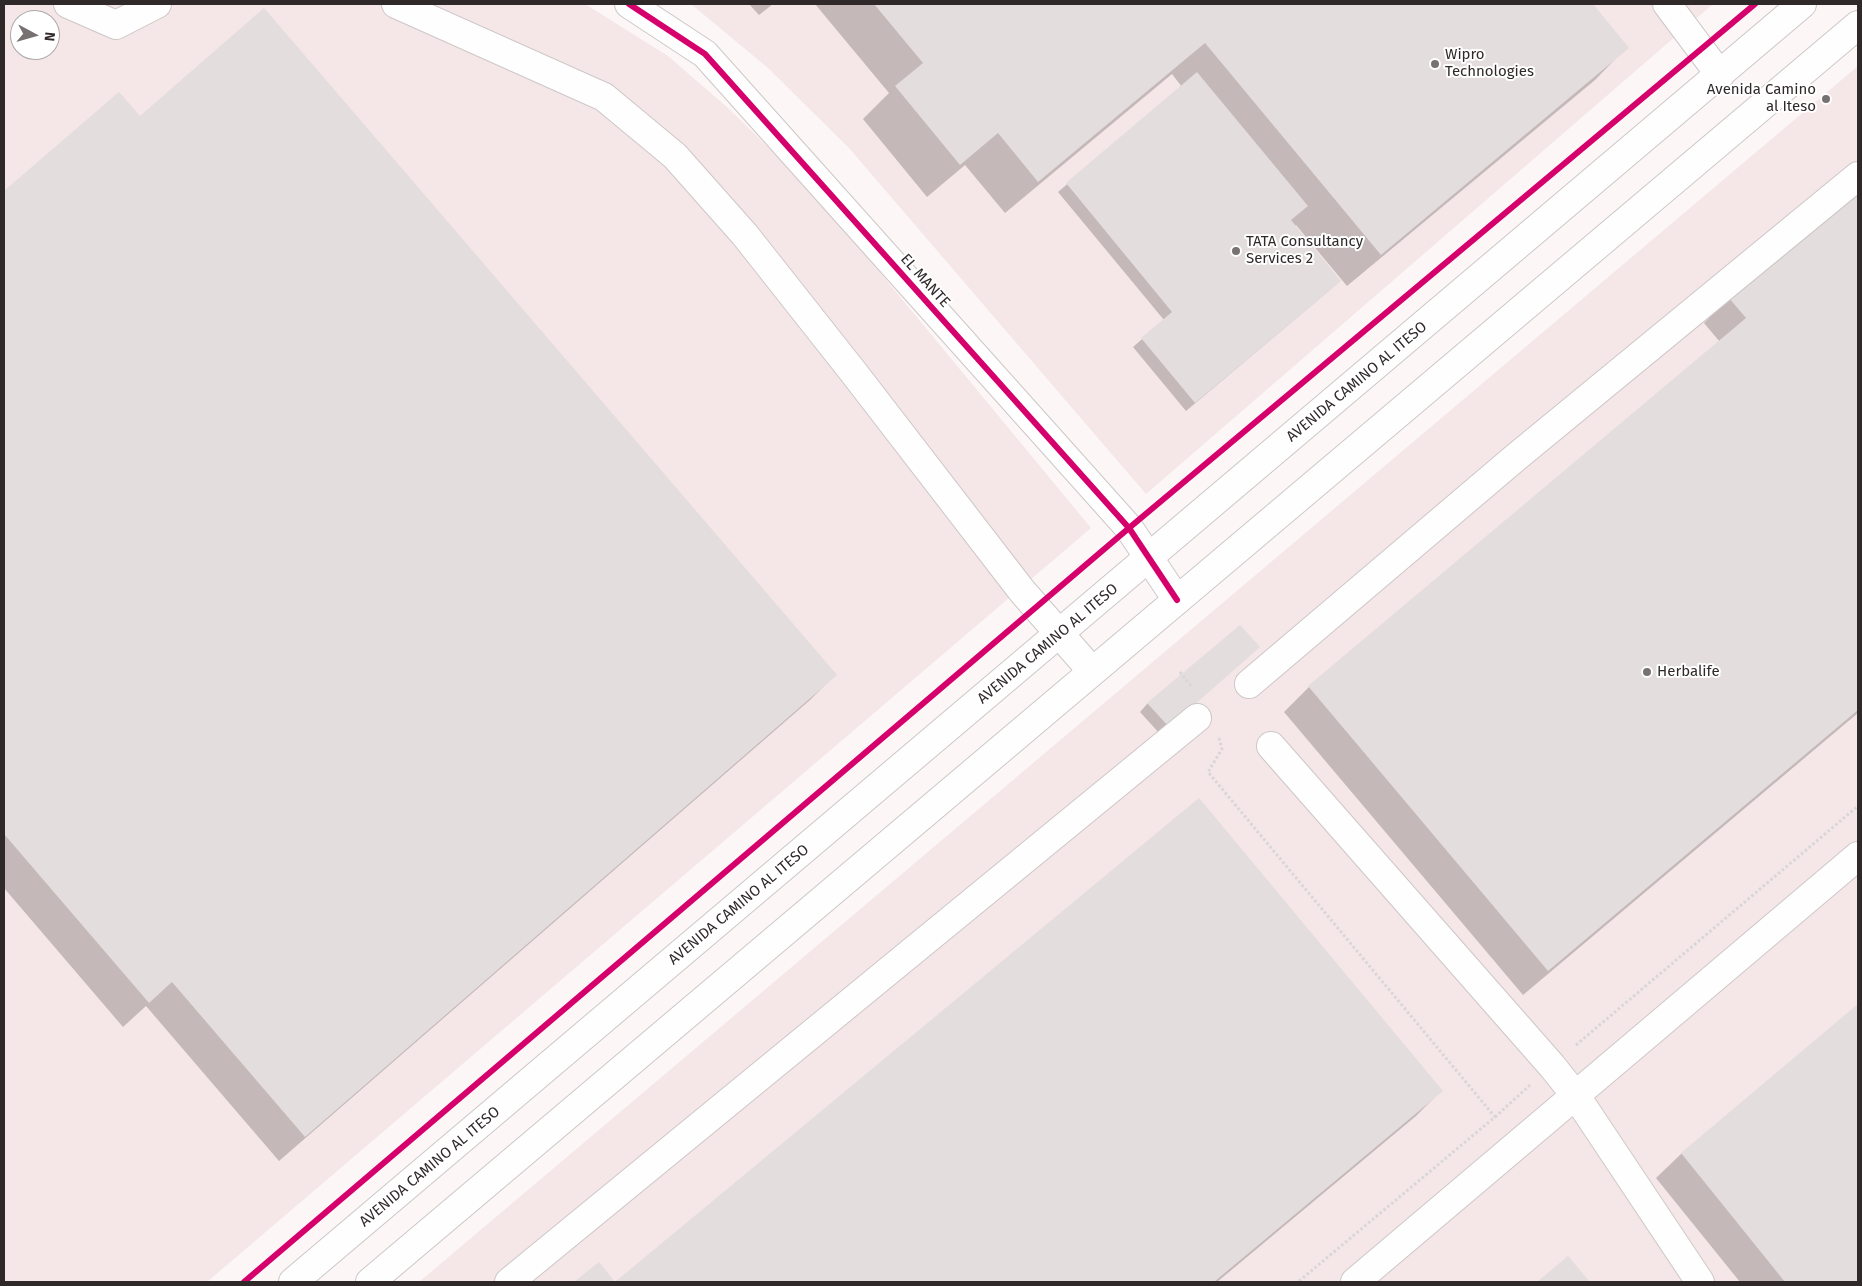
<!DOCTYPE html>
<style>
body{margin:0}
#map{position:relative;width:1862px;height:1286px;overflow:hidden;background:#fcf6f6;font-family:"Fira Sans",sans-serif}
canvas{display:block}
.frame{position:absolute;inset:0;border:5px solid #30292a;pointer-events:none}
.north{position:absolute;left:10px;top:10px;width:50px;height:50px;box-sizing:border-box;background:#fff;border:1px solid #aca9aa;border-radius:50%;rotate:96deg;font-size:14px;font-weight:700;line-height:20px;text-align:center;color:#30292a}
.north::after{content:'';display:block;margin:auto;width:18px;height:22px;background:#777171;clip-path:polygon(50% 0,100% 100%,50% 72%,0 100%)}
</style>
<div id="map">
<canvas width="1862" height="1286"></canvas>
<div class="frame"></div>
<div class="north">N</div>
</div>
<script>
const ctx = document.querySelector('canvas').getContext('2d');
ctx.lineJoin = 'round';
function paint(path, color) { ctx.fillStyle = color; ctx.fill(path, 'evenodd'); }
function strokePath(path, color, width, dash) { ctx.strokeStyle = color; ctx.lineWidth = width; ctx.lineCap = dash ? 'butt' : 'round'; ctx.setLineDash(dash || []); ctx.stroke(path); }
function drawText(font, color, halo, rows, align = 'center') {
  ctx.font = font + ' "Fira Sans",sans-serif'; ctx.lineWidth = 4; ctx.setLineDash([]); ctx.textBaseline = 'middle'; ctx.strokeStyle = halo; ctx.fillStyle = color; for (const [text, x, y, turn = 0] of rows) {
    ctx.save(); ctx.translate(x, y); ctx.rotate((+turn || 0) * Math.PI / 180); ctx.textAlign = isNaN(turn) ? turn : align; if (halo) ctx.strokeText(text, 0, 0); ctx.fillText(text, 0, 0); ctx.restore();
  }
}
const built = new Path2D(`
 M4 4H585L668 56 728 108 811 189 1091 528 207 1282H4ZM20 20H50V50H20Z
 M691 4H1713L1146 494 849 148 768 68Z
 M1858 66V1282H419Z`);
const shadow = new Path2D(`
 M749 4H773L759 15Z
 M815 4H1591L1627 47 1595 80 1347 286 1296 225 1295 226 1331 289 1186 411 1133 347 1164 320 1058 192 1182 87 1172 74 1005 213 965 165 927 197 863 119 889 93Z
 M119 93 140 118 835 675 810 700 279 1161 146 1006 123 1027 4 888V193Z
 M1858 192V713L1523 995 1284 712 1309 687 1720 342 1704 323 1729 298Z
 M1258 647 1160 734 1140 712 1148 703Z
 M1199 800 1441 1091 1416 1116 1217 1282H616Z
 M1858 1006V1282H1740L1656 1178 1681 1154Z`);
const building = new Path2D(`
 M874 4H1593L1629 48 1381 255 1205 43 1038 182 998 133 960 165 895 86 923 63Z
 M264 8 837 675 305 1137 172 982 149 1003 4 834V191L119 92 140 116Z
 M1197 72 1308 206 1291 220 1341 281 1195 403 1141 338 1172 312 1066 183Z
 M1858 191V710L1548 971 1308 686 1746 318 1728 297Z
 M1240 625 1260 647 1169 727 1147 703Z
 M1199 798 1443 1091 1214 1282H574L599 1262 615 1282Z
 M1858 1004V1282H1785L1681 1153Z
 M1568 1256 1590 1282H1537Z`);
const path = new Path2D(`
 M1180 672 1192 687
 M1219 738 1222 749 1208 772 1495 1117 1298 1282
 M1576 1045 1858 806
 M1495 1117 1530 1085`);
const minor = new Path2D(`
 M68 4 116 25 157 4
 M396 4 604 97 675 156 745 235 854 373 1022 591 1092 671
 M629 4 705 54 1129 528 1177 600
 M1667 4 1720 75
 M1249 684 1515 458 1858 176
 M1271 746 1552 1066 1576 1096 1700 1282
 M509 1282 1197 718
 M1355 1282 1858 856`);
const major = new Path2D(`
 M293 1282 1802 4
 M370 1282 1858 25`);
const cycleway = new Path2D(`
 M629 4 705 54 1129 528 1177 600
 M244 1282 1129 528 1755 4`);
const markers = [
 [1435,64,5,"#777171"],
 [1826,99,5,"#777171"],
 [1236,251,5,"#777171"],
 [1647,672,5,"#777171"]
];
const poiNames = [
 ["Wipro",1445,55],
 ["Technologies",1445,72],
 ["Avenida Camino",1816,90,"right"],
 ["al Iteso",1816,107,"right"],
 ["TATA Consultancy",1246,242],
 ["Services 2",1246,259],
 ["Herbalife",1657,672]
];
const streetNames = [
 ["EL MANTE",925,281,48],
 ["AVENIDA CAMINO AL ITESO",1357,382,-40],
 ["AVENIDA CAMINO AL ITESO",1048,644,-40],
 ["AVENIDA CAMINO AL ITESO",739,905,-40],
 ["AVENIDA CAMINO AL ITESO",430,1167,-40]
];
paint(built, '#f5e6e7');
paint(shadow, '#0003');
paint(building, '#e3dddd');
strokePath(minor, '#cdc7c8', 30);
strokePath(major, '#cdc7c8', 30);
strokePath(path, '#d8d6d7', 3, [2.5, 2.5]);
strokePath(minor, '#fffefe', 28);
strokePath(major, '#fffefe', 28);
strokePath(cycleway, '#d6006c', 6);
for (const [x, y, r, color] of markers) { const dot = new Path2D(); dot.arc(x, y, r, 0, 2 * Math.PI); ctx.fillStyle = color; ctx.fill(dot); strokePath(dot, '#fff', 2); }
drawText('15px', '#30292a', '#fff', poiNames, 'left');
drawText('15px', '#30292a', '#fff', streetNames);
</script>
